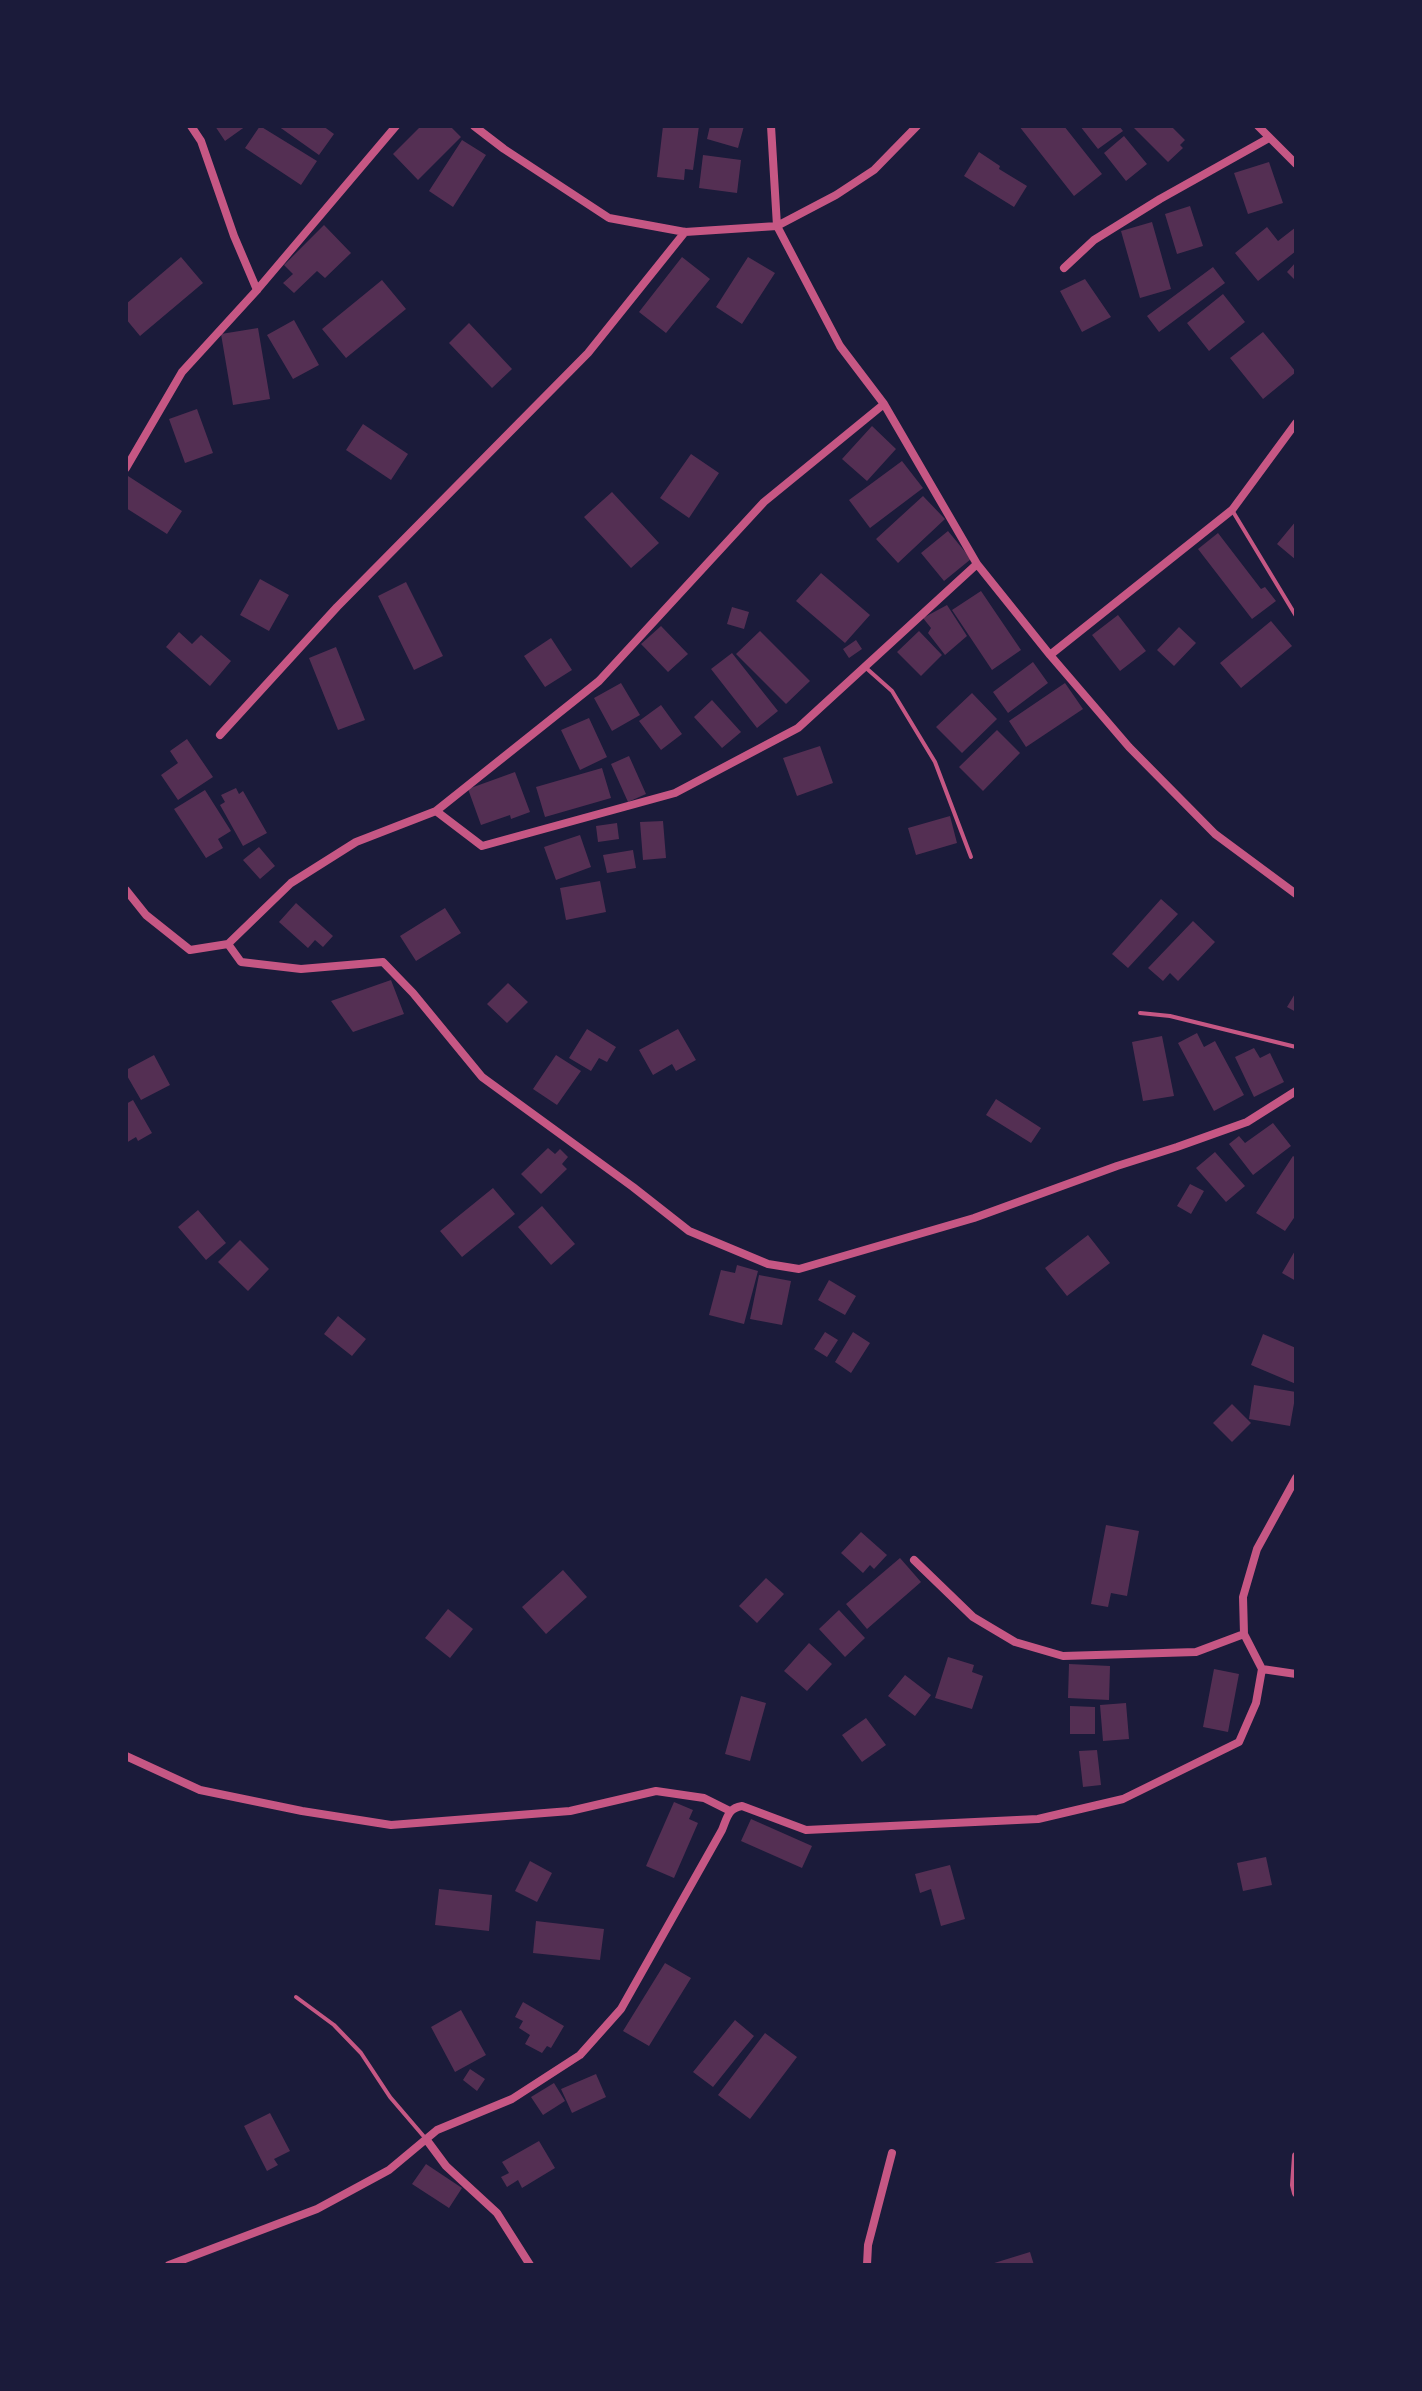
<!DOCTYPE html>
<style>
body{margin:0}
#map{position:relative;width:1422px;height:2391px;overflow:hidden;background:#1b1b3a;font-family:Lora,serif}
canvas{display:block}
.frame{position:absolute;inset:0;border:128px solid #1b1b3a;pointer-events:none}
</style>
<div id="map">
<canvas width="1422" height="2391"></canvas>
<div class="frame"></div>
</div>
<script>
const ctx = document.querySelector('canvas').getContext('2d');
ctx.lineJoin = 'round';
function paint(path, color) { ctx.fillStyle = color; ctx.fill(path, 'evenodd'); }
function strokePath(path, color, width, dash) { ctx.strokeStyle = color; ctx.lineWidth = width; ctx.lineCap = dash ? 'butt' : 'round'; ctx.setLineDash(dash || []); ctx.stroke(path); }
const building = new Path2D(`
 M215 126H246L225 141Z
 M260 126 317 161 301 185 245 148Z
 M278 126H323L334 134 319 155Z
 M421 126H450L461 137 418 180 393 154Z
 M663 126H699L693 170 685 169 684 180 657 177Z
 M710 126H744L738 148 707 139Z
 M1019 126H1064L1102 174 1074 196Z
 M1080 126H1119L1123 131 1098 149Z
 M1132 126H1171L1185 140 1180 145 1183 148 1168 162Z
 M1124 136 1147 164 1126 181 1104 153Z
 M462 140 486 155 453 207 429 191Z
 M979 152 1000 166 999 169 1027 186 1014 207 964 176Z
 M703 155 741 160 737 193 699 188Z
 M1269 162 1283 203 1248 214 1234 173Z
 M1190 206 1203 246 1177 254 1165 214Z
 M1152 222 1171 289 1140 298 1121 231Z
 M324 225 351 253 325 278 317 271 294 293 283 283 293 274 284 265Z
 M1267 227 1278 241 1296 227V251L1258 281 1235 253Z
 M181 257 203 283 140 336 126 319V304Z
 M682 257 710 279 666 333 639 312Z
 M748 257 775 273 742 324 716 307Z
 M1296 262V281L1287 272Z
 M1213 267 1225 283 1159 332 1147 316Z
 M1085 279 1111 317 1082 332 1060 291Z
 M382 280 406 309 346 358 322 329Z
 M1223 294 1245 322 1209 351 1187 323Z
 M294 320 319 365 293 379 267 335Z
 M469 323 512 369 492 388 449 343Z
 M258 328 270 399 233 405 221 334Z
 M1263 332 1296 372 1263 399 1230 358Z
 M197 409 213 453 185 463 169 419Z
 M363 424 408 454 391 480 346 450Z
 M872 426 896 449 867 481 842 459Z
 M691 454 719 473 689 518 660 498Z
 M902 461 923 488 870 528 849 500Z
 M128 476 182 511 167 534 126 508V479Z
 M612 492 659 543 631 568 584 517Z
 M923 496 945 519 898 563 876 539Z
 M1296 521V560L1277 544Z
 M948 531 971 559 944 581 921 553Z
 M1218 533 1261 589 1265 587 1276 601 1252 619 1198 549Z
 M821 573 870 615 845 643 796 601Z
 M260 579 289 595 269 631 240 615Z
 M406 582 443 656 414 670 378 596Z
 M981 591 1021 650 992 670 952 610Z
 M947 605 967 636 945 655 928 633 931 628 923 618Z
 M732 607 749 612 744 629 727 624Z
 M1118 615 1146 651 1120 671 1092 635Z
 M1271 621 1292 646 1241 688 1220 663Z
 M661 626 688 654 668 672 641 644Z
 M1179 627 1196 643 1174 666 1157 650Z
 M760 631 810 681 786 704 736 654Z
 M919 631 942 655 921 676 897 652Z
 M179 632 192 644 201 635 231 661 210 686 166 647Z
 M551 638 572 670 545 687 524 656Z
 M856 640 862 649 849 658 843 649Z
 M336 647 365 720 338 730 309 658Z
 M732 653 778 711 757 728 711 669Z
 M1033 662 1048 683 1008 713 993 692Z
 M621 683 640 715 612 731 594 698Z
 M1065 683 1083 709 1026 747 1009 721Z
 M972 693 997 719 962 753 936 727Z
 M712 700 741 732 722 748 694 717Z
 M661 705 682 734 661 750 639 721Z
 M589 718 607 757 580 770 561 730Z
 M997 730 1020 753 983 791 959 767Z
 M187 739 213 777 178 800 161 775 178 763 170 751Z
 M820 746 833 783 797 796 783 758Z
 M629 756 646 794 628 802 611 764Z
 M602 768 611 798 545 817 536 787Z
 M515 772 530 812 511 819 510 815 481 825 468 789Z
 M236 788 239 794 243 791 267 833 243 846 220 805 225 802 221 795Z
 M205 790 231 831 218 839 223 848 206 858 174 809Z
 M950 816 957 843 916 855 908 828Z
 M663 821 666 858 643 860 640 822Z
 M617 823 619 839 598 842 596 826Z
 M580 835 591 867 556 880 544 847Z
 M259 847 275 866 260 879 243 860Z
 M633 850 636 868 607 873 603 855Z
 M600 881 606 912 566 920 560 888Z
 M1161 899 1178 914 1128 968 1112 954Z
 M296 903 333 936 323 947 315 940 308 948 279 922Z
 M445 908 461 933 416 961 400 936Z
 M1193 921 1215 942 1178 981 1170 973 1163 981 1148 968Z
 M391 980 404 1014 353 1032 331 1001Z
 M508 983 528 1002 507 1023 487 1004Z
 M1296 992V1012L1287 1007Z
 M587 1029 616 1047 607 1062 599 1058 591 1071 569 1058Z
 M678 1029 696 1060 676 1071 672 1064 653 1075 639 1050Z
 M1197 1033 1204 1047 1215 1041 1244 1095 1214 1111 1178 1043Z
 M1162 1036 1174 1096 1143 1101 1132 1042Z
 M1254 1048 1260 1058 1270 1053 1284 1082 1254 1097 1235 1057Z
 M154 1055 170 1085 141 1100 126 1074V1070Z
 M556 1055 581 1071 557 1105 533 1089Z
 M996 1099 1041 1128 1031 1143 986 1115Z
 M133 1100 152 1133 138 1141 136 1137 126 1143V1104Z
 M1273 1123 1291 1146 1253 1175 1229 1144 1239 1136 1245 1143Z
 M548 1148 555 1154 560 1149 568 1157 562 1164 567 1169 541 1194 521 1174Z
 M1215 1152 1245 1186 1226 1202 1196 1168Z
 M1293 1156 1296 1158V1215L1285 1231 1256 1213Z
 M1190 1184 1204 1191 1191 1214 1177 1206Z
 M493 1188 515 1214 462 1257 440 1231Z
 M542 1206 575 1244 551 1265 518 1227Z
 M198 1210 226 1243 206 1260 178 1227Z
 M1088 1235 1110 1263 1067 1296 1045 1268Z
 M240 1240 269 1269 248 1291 218 1262Z
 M1296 1249V1281L1282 1273Z
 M737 1265 758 1271 744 1324 709 1315 721 1270 735 1273Z
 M759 1275 791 1281 782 1325 750 1319Z
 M829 1280 856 1296 845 1315 818 1300Z
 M338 1316 366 1339 352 1356 324 1334Z
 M825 1332 838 1340 827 1357 814 1349Z
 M853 1332 870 1343 851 1373 835 1362Z
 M1263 1334 1296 1348V1384L1251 1365Z
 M1254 1385 1296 1392 1290 1426 1249 1419Z
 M1232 1404 1251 1423 1232 1442 1213 1423Z
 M1106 1525 1139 1531 1127 1596 1111 1593 1108 1607 1091 1604Z
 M861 1532 887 1555 874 1569 870 1565 863 1573 841 1553Z
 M900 1558 921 1582 867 1629 846 1604Z
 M563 1570 587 1597 546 1634 522 1607Z
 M766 1578 784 1594 757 1623 739 1606Z
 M448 1609 473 1629 450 1658 425 1638Z
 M839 1610 865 1638 845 1657 819 1629Z
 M809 1643 832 1664 807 1691 784 1671Z
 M948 1657 974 1665 972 1672 983 1676 972 1709 935 1698Z
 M1069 1664 1110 1666 1109 1700 1068 1698Z
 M1214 1669 1239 1674 1228 1732 1203 1727Z
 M905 1675 931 1695 915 1716 888 1696Z
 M741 1696 766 1703 750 1761 725 1754Z
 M1126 1703 1129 1739 1103 1741 1100 1705Z
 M1070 1706 1095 1707V1734H1070Z
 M866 1718 886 1745 862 1762 842 1735Z
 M1097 1750 1101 1785 1083 1787 1079 1751Z
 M674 1802 693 1810 689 1819 698 1823 674 1878 646 1866Z
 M751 1819 812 1846 802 1868 741 1841Z
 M1266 1857 1272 1885 1243 1891 1237 1863Z
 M530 1861 552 1873 537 1902 515 1891Z
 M950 1865 965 1919 941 1926 931 1889 920 1893 915 1874Z
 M439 1889 492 1895 489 1931 435 1925Z
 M536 1921 604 1929 600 1960 533 1953Z
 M665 1963 691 1978 649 2046 623 2031Z
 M523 2002 564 2026 551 2048 547 2046 542 2053 525 2044 530 2035 519 2028 523 2021 515 2017Z
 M461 2010 486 2055 455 2072 431 2027Z
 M735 2020 754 2036 713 2087 693 2072Z
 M765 2033 797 2057 750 2119 718 2095Z
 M470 2069 485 2079 477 2091 463 2080Z
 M596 2074 606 2097 572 2113 561 2089Z
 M554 2083 565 2101 543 2115 531 2097Z
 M270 2113 290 2151 274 2159 278 2165 267 2171 244 2126Z
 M539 2141 555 2168 522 2188 518 2180 507 2187 501 2177 509 2173 502 2162Z
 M426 2164 462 2188 449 2208 412 2184Z
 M1030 2252 1034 2265H991V2264Z`);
const service = new Path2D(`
 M1232 510 1296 616
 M865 667 892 691 935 762 971 857
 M1140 1013 1170 1016 1296 1047
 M296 1997 334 2025 361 2053 390 2097 426 2139`);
const minor = new Path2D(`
 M191 126 201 141 234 236 257 290
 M474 126 504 149 609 218 685 232 777 226 836 195 874 170 917 126
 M771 126 777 226 840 346 884 404 977 564 1050 655 1129 747 1215 834 1296 894
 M1258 126 1296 164
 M1064 268 1094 240 1160 199 1269 138
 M126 468 182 372 257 290 396 126
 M1050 655 1232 510 1296 423
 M220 735 337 607 588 353 685 232
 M436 811 482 846 675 793 798 728 977 564
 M126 890 146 915 190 950 228 944 291 883 356 842 436 811 599 681 764 502 884 404
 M228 944 241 962 301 969 383 962 413 993 482 1077 633 1187 689 1231 768 1264 799 1269 974 1218 1117 1166 1177 1147 1247 1122 1296 1091
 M914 1560 973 1617 1015 1642 1063 1656 1196 1652 1244 1634
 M1262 1669 1296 1674
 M126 1756 200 1790 302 1811 391 1825 570 1811 656 1791 704 1798 730 1811
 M426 2139 446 2166 497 2213 530 2265
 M1296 2156 1294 2185 1296 2193
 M169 2265 317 2209 389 2170 437 2130 512 2099 580 2055 621 2009 722 1830C727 1818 728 1808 742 1806L806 1830 1038 1819 1123 1799 1239 1742 1256 1703 1262 1669 1244 1634 1243 1597 1257 1549 1296 1478
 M867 2265 868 2245 892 2153`);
paint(building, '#542f53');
strokePath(service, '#c65784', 4);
strokePath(minor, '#c65784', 8);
</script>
